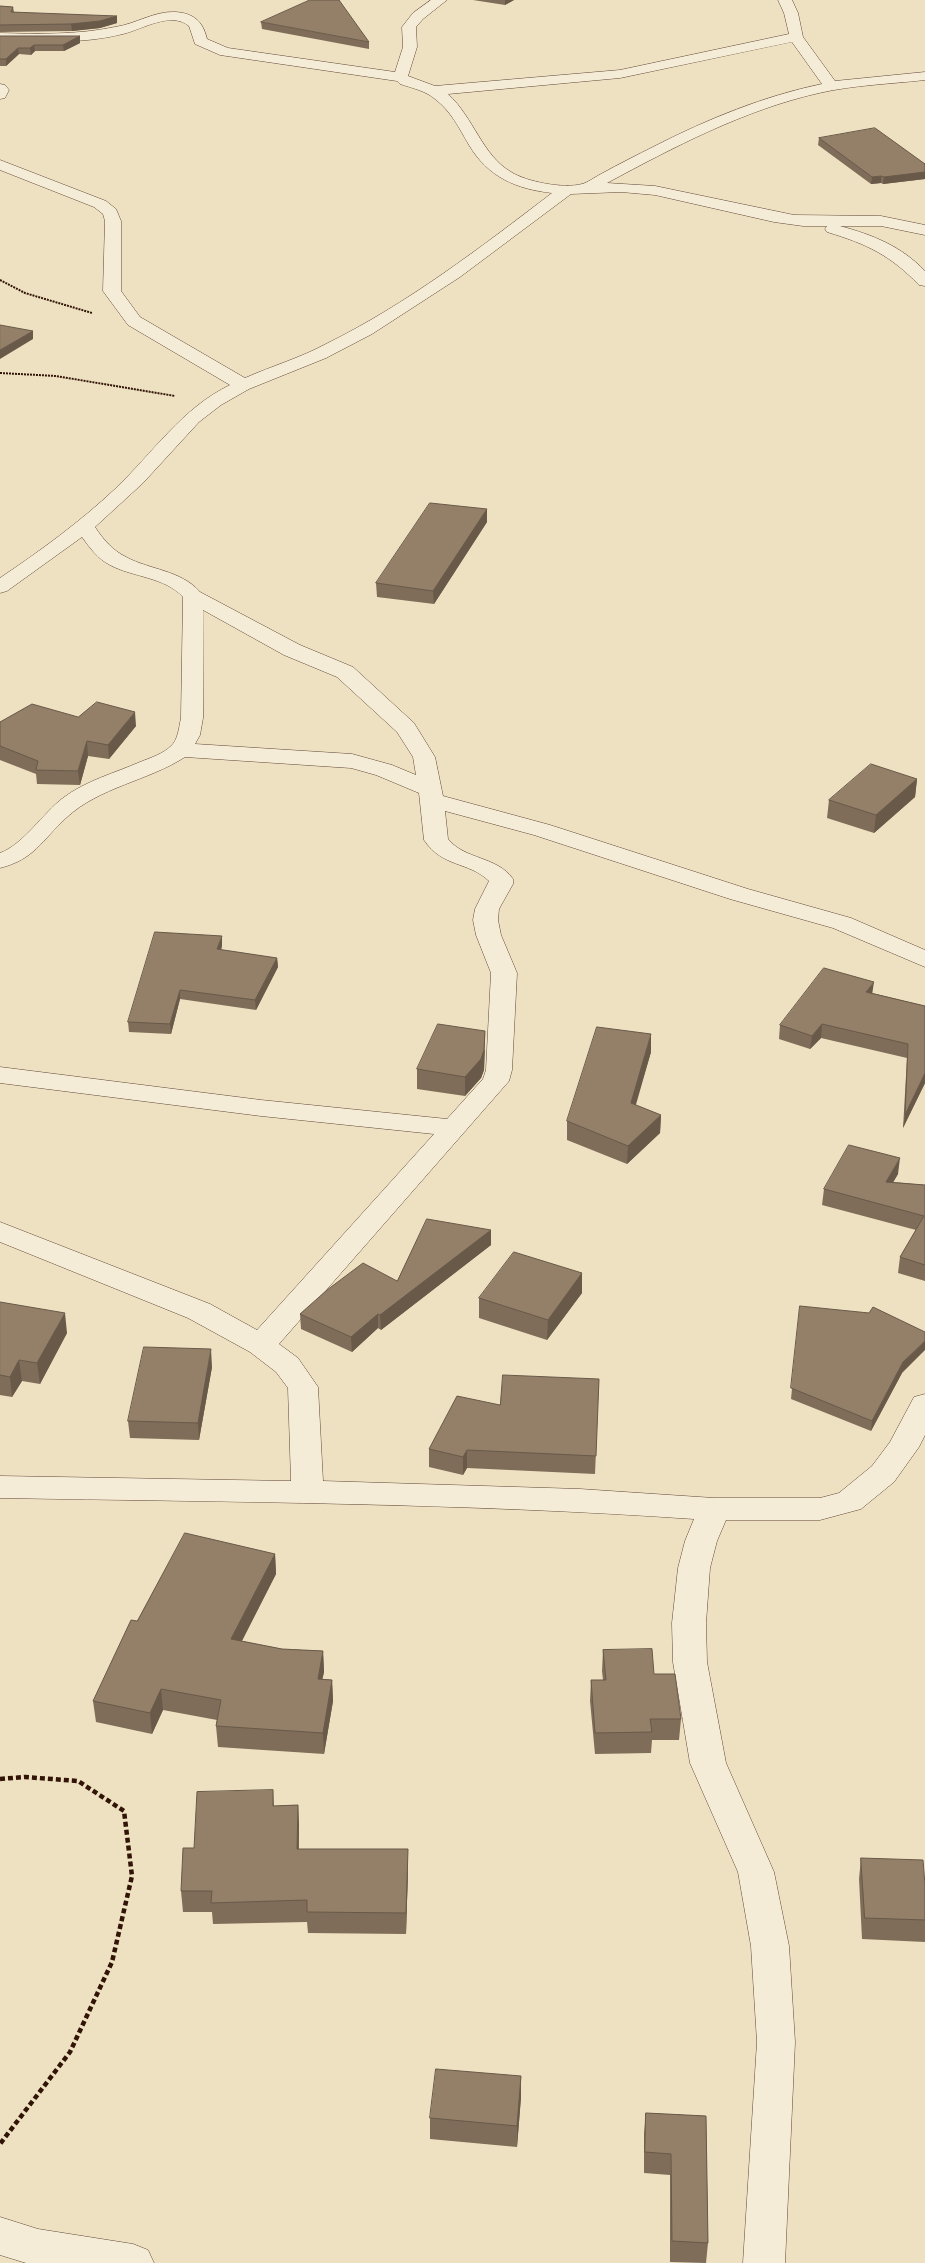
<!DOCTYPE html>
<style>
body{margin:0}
canvas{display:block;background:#eee1c1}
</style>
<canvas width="925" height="2263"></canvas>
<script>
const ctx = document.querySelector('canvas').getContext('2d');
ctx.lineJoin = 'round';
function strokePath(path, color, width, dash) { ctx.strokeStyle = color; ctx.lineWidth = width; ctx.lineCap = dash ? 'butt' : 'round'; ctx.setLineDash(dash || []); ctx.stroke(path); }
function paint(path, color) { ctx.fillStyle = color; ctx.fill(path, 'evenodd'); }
const pathFar1 = new Path2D(`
 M0 280 25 293 92 313
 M0 373 56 376 175 396`);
const path = new Path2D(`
 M0 1779 25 1777 78 1781 124 1811 132 1876 112 1962 70 2052 0 2144`);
const minor = new Path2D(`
 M431 0H447L423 19 416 27 417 47 408 76 435 86 620 70 789 34 784 13 778 0H792L798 13 803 37 835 81 925 72V80C890 84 854 85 819 93 744 110 674 147 607 183L655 186 794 215 881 216 925 225V235L881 226H840C873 235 901 246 925 271V286L919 285C890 255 867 244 827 232L825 229 827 226H803L774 222 655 195 621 192 571 194 460 277 372 334 326 358 249 389 221 405 199 422 143 483 95 527C103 539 112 550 126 557 150 570 181 570 200 592L300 645 353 667 414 723 435 757 443 796 550 825 748 889 851 918 925 950V967L833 928 730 899 534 835 445 811 448 839C465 860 497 856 513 879V884L499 909 498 920 501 935 517 973 512 1070 509 1081 279 1344 298 1358 318 1387 323 1481 580 1489 714 1498H820L839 1493 872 1466 890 1442 914 1397 925 1394V1435L919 1447 894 1482 861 1509 820 1520H726L717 1541 710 1568 706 1623 707 1662 726 1763 774 1872 789 1946 795 2042 785 2263H743L757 2042 751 1946 738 1872 690 1763 673 1662 672 1623 678 1568 685 1541 694 1519C463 1503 231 1502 0 1498V1476L291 1481 288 1388 276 1372 250 1352 188 1318 0 1242V1222L210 1304 257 1330 434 1134 261 1116 0 1083V1067L261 1100 447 1119 483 1079 486 1070 491 973 476 935 473 920 475 909 489 881C468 861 443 868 424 840L419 793 376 775 351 768 185 757C148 781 99 787 66 818 41 841 35 859 0 868V853C24 844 43 813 63 798 85 781 115 773 140 762 150 758 163 754 171 746 178 740 179 727 181 718L183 597C165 577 132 577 110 565 98 559 90 548 82 537L7 591 0 593V578C40 551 80 522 115 489 153 453 182 408 230 385L128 325 103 291 105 221 103 214 94 207 0 170V160L106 201 116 209 121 221V291L140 317 245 378C272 366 300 358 326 344 407 304 480 248 552 193 516 189 488 177 469 145 459 128 451 111 435 99 426 91 412 88 400 84L397 81 220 55 195 44 189 26C171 11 143 29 123 34 84 44 41 42 0 41V33C38 34 77 35 115 27 136 24 154 11 175 12 193 13 203 21 207 39L228 48 395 72 403 47 402 27 413 13ZM792 42 822 84C764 96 708 119 655 146 637 155 619 164 601 174 595 177 587 183 582 184 564 189 527 182 511 172 482 155 474 118 448 94L620 78ZM203 610 284 655 337 677 397 732 413 757 416 775 392 765 352 754 195 744 200 735 203 718Z
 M0 84 5 85 9 90 5 98 0 99Z
 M0 2217 38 2229 133 2244 148 2250 154 2263H26L0 2255Z`);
const wall = new Path2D(`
 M473 0H514L505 5Z
 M0 6 13 7 14 12 117 23 100 28 72 31 0 32Z
 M261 22 369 42V49L262 29Z
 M0 36H80V43L64 51H35L31 55 19 54 6 66H0Z
 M819 138 925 164V179L883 184 881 183 871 184 818 145Z
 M487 509V522L434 604 377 597 376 583Z
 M78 717 136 726 109 759 88 756 80 785 37 784 36 774 0 760V722Z
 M917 779 915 797 874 833 827 818 829 800Z
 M222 946 221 950 277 958 278 967 256 1010 180 999 171 1034 129 1032 128 1022Z
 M872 993 925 1006V1083L903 1128 907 1058 821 1038 810 1049 779 1039 780 1025Z
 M485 1050 484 1070 481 1078 465 1096 417 1089V1069Z
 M651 1052 635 1105 661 1115 660 1133 627 1164 567 1140V1121Z
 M898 1174 893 1182 925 1185V1281L898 1273 900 1257 916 1230 822 1205 824 1189Z
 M491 1230V1245L381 1330 378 1328 352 1352 301 1329 300 1314 397 1281Z
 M582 1273V1293L547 1340 479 1318V1298Z
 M0 1302 67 1333 40 1384 22 1381 12 1397 0 1395Z
 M800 1306 902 1373 871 1431 791 1399Z
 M212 1367 199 1440 130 1438 128 1421Z
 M599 1379 595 1474 467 1468 463 1475 429 1467V1449L500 1405Z
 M275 1554 276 1574 242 1641 282 1649 323 1651 324 1672 322 1679 332 1680 333 1701 324 1754 218 1747 216 1726 217 1720 163 1710 152 1734 96 1722 93 1701 137 1621Z
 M603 1650 654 1674 681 1719 679 1740H652L651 1753 595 1754 590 1701 591 1680H603L602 1671Z
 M273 1790 274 1806 298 1805 299 1826V1849L408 1870 406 1934 308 1933 307 1922 213 1924 212 1912H183L181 1891 194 1848Z
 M861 1858 925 1920V1942L862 1939 859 1879Z
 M521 2076V2097L517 2147 430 2139V2118Z
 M646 2113 706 2116 708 2243 706 2263 670 2262V2175L644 2173V2134Z`);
const shadedWall = new Path2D(`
 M505 0H514L505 5Z
 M117 16V23L100 28 72 31 71 24Z
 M80 36V43L64 51 63 45Z
 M34 45 35 51 31 55 30 48Z
 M18 48 19 54 6 66V59Z
 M925 172V179L883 184 884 177Z
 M881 176V183L871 184 872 177Z
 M33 331V339L0 359V350Z
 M487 509V522L434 604 433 591Z
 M135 712 136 726 109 759 108 745Z
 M87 741 88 756 80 785 78 771Z
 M917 779 915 797 874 833 876 815Z
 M222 936V946L218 959 217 949Z
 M277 958 278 967 256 1010 255 1000Z
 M874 982 872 995 866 992Z
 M180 990V999L171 1034 170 1024Z
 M822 1024 821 1038 810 1049 812 1036Z
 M485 1031 484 1070 481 1078 465 1096V1077Z
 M651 1034V1052L631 1122V1103Z
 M925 1073V1083L903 1128 905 1115Z
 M661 1115 660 1133 627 1164 628 1146Z
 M900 1158 898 1174 884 1198 886 1182Z
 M491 1230V1245L381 1330 380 1315Z
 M582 1273V1293L547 1340 548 1320Z
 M65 1313 67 1333 40 1384 37 1363Z
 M378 1314V1328L352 1352 351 1337Z
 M925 1341V1350L902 1373 871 1431 872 1421 903 1362Z
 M211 1349 212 1367 199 1440 198 1423Z
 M19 1360 22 1381 12 1397 10 1377Z
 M467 1450V1468L463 1475V1457Z
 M275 1554 276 1574 232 1660 231 1639Z
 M323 1651 324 1672 318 1700V1679Z
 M332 1680 333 1701 324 1754 323 1733Z
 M161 1689 163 1710 152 1734 150 1713Z
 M298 1805 299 1826 298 1870 297 1849Z
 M408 1849V1870L406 1934V1913Z
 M521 2076V2097L517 2147V2126Z`);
const building = new Path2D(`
 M310 0H339L369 42 261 22Z
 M0 6 13 7 11 12 117 16 100 21 71 24 0 25Z
 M0 36H80L63 45H34L30 48H18L6 59H0Z
 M875 128 925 164V172L884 177 881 176 872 177 819 138Z
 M0 325 33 331 0 350Z
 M430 503 487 509 433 591 376 583Z
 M97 702 135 712 108 745 87 741 78 771 36 770 38 761 0 746V722L32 704 78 717Z
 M871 764 917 779 876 815 829 800Z
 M155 932 222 936 217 949 277 958 255 1000 180 990 170 1024 128 1022Z
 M824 968 874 982 866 992 925 1006V1073L905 1115 908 1044 822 1024 812 1036 780 1025Z
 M438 1024 485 1031 484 1050 481 1059 465 1077 417 1069Z
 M597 1027 651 1034 631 1103 661 1115 628 1146 567 1121Z
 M849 1145 900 1158 886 1182 925 1185V1265L900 1257 924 1216 824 1189Z
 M427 1219 491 1230 380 1315 378 1314 351 1337 300 1314 327 1290 363 1263 397 1281Z
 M514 1252 582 1273 548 1320 479 1298Z
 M0 1302 65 1313 37 1363 19 1360 10 1377 0 1375Z
 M800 1306 869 1313 873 1307 925 1332V1341L903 1362 872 1421 791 1388Z
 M144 1347 211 1349 198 1423 128 1421Z
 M503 1375 599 1379 596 1456 467 1450 463 1457 429 1449 457 1396 500 1405Z
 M185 1533 275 1554 231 1639 282 1649 323 1651 318 1679 332 1680 323 1733 216 1726 221 1700 161 1689 150 1713 93 1701 131 1620 137 1621Z
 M652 1649 654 1674H675L681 1719H650L652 1732 595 1733 591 1680H606L603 1650Z
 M273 1790V1806L298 1805 297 1849H408L406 1913 307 1912V1900L211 1903 212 1891H181L183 1848H194L197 1792Z
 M861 1858 923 1860 925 1885V1920L865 1918Z
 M436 2069 521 2076 517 2126 430 2118Z
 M646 2113 706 2116 708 2243 672 2241 671 2154 645 2152Z`);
strokePath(minor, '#614736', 1);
strokePath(pathFar1, '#321407', 2, [2, 1]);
strokePath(path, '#321407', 4.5, [5, 3]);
paint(minor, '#f4ecd7');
paint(wall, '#7f6d59');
paint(shadedWall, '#685949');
paint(building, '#947f68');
strokePath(building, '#685949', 1);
</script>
